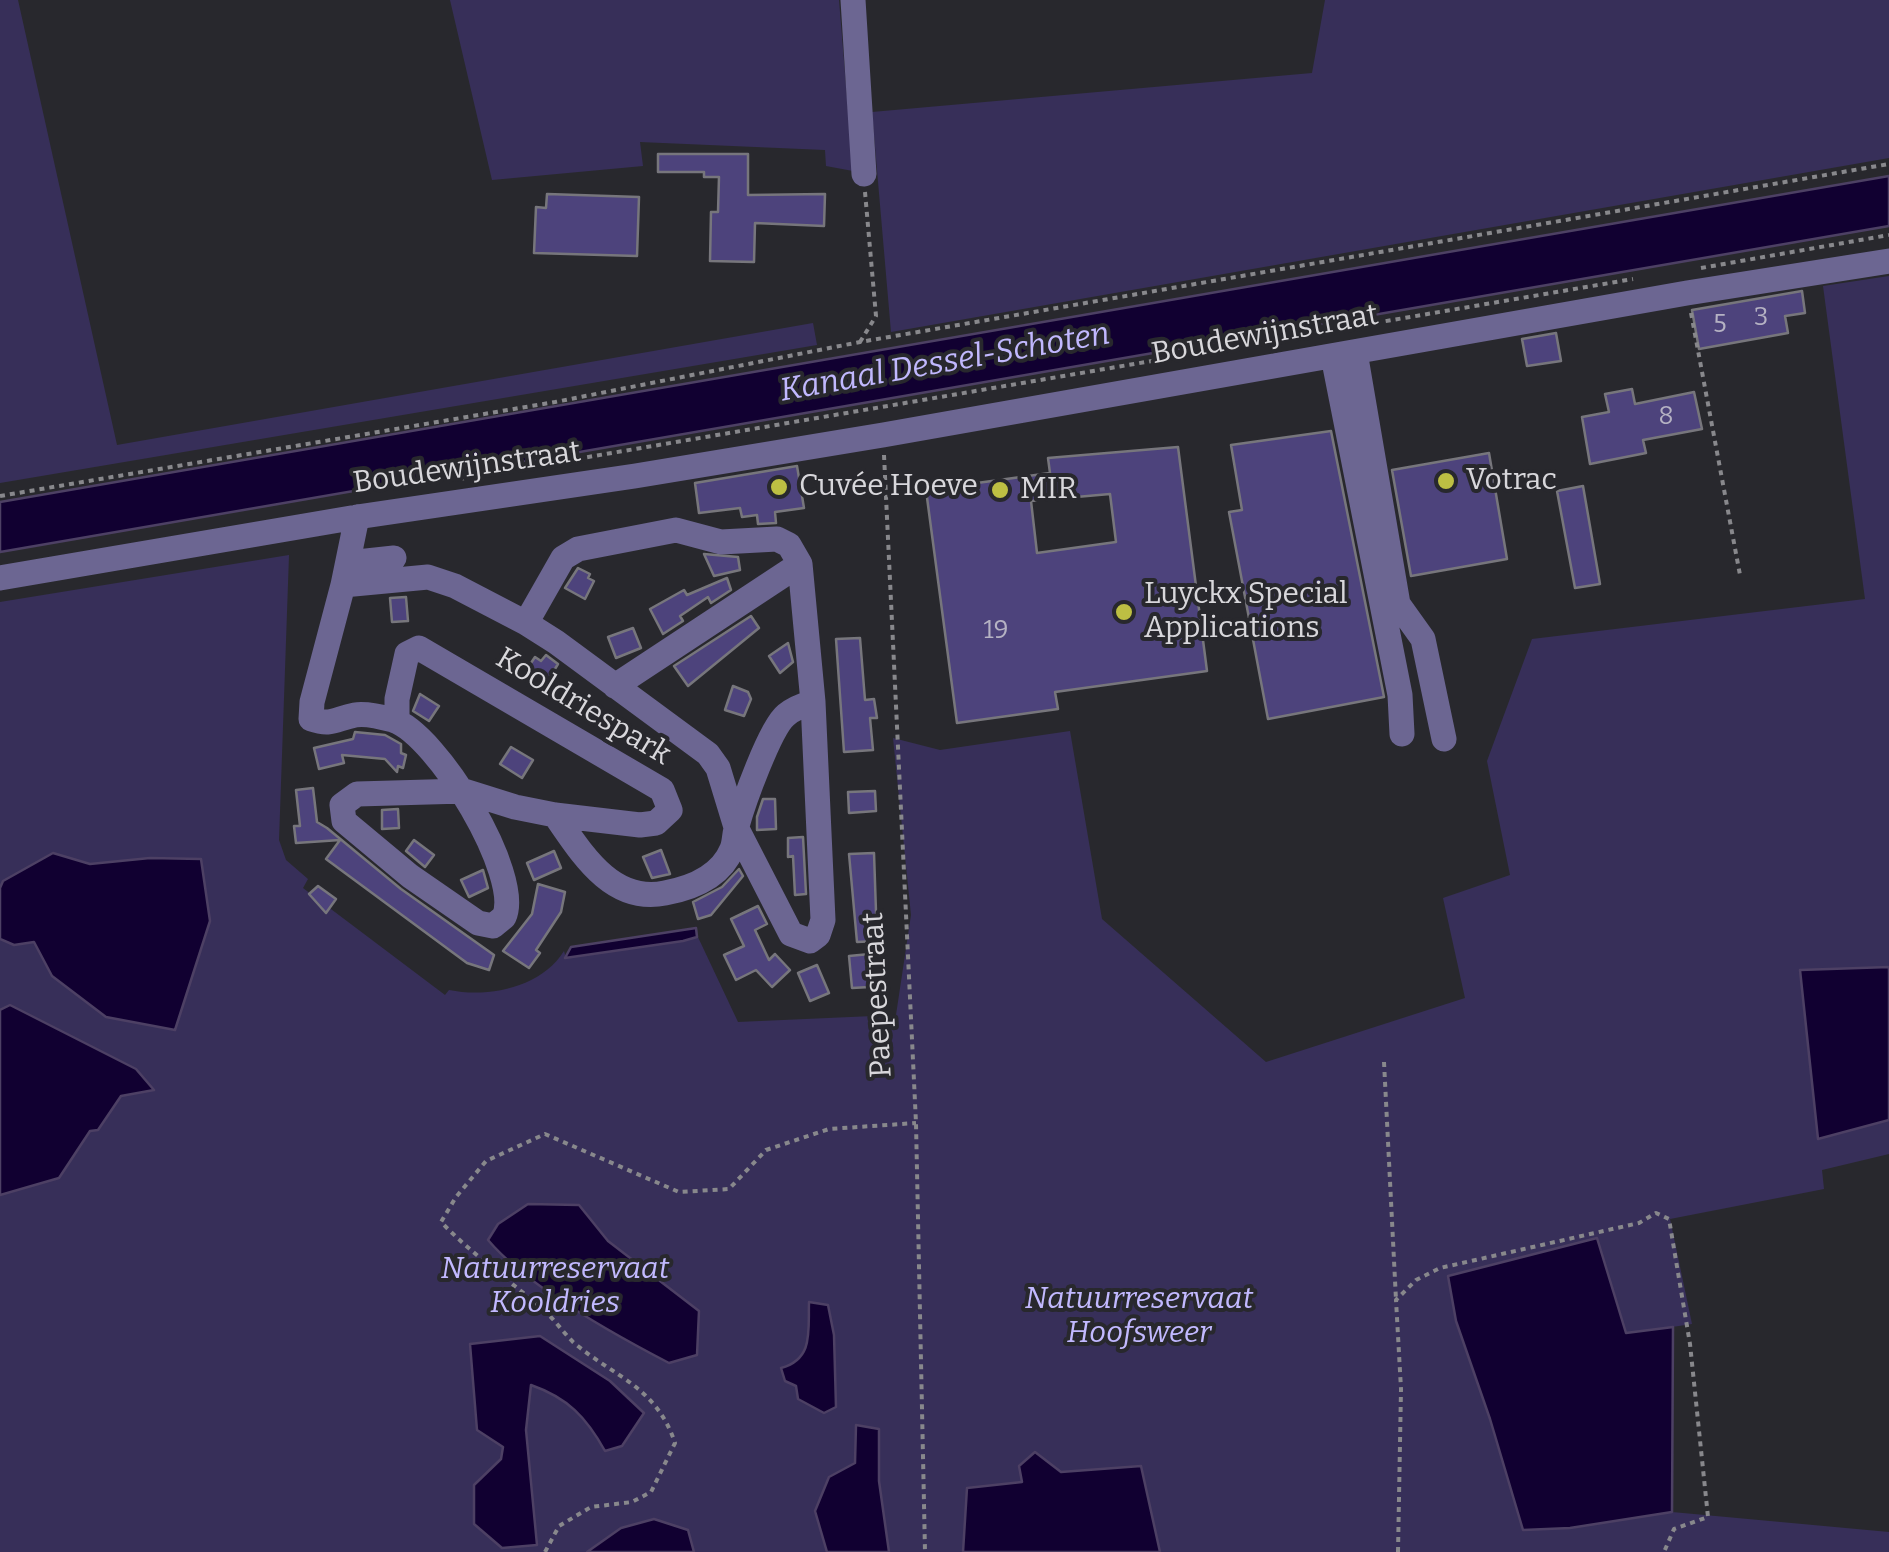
<!DOCTYPE html>
<meta charset="utf-8">
<style>
body{margin:0}
canvas{display:block;background:#28282d}
</style>
<canvas width="1889" height="1552"></canvas>
<script>
const ctx = document.querySelector('canvas').getContext('2d');
ctx.lineJoin = 'round';
function paint(path, color) { ctx.fillStyle = color; ctx.fill(path, 'evenodd'); }
function strokePath(path, color, width, dash) { ctx.strokeStyle = color; ctx.lineWidth = width; ctx.lineCap = dash ? 'butt' : 'round'; ctx.setLineDash(dash || []); ctx.stroke(path); }
function drawText(font, color, halo, rows, align = 'center') {
  ctx.font = font + ' Bitter,serif'; ctx.lineWidth = 8; ctx.setLineDash([]); ctx.textBaseline = 'middle'; ctx.strokeStyle = halo; ctx.fillStyle = color; for (const [text, x, y, turn = 0] of rows) {
    ctx.save(); ctx.translate(x, y); ctx.rotate((+turn || 0) * Math.PI / 180); ctx.textAlign = isNaN(turn) ? turn : align; if (halo) ctx.strokeText(text, 0, 0); ctx.fillText(text, 0, 0); ctx.restore();
  }
}
const green = new Path2D(`
 M0 0H18L117 445 813 323 817 345 0 483Z
 M450 0H839L853 171 826 166 825 150 640 142 643 166 492 180Z
 M1325 0H1889V158L891 332 872 112 1312 73Z
 M1889 276V967L1801 970 1818 1139 1889 1120V1154L1822 1170 1824 1189 1670 1219 1692 1324 1626 1334 1597 1238 1448 1276 1456 1321 1490 1419 1570 1528 1672 1512 1889 1532V1552H0V602L289 555 279 840 286 860 308 879 303 888 445 995 449 990C488 998 541 988 564 951L566 958 683 941 696 933 738 1022 896 1015 911 915 893 738 940 750 1070 731 1102 919 1266 1062 1465 998 1443 898 1510 875 1487 761 1532 639 1865 599 1823 286Z`);
const water = new Path2D(`
 M1889 176V226L0 552V502Z
 M53 853 90 864 150 858 201 859 210 921 175 1030 106 1017 52 976 34 942 14 945 0 939V888L3 881Z
 M696 928 697 937 683 941 565 958 571 947Z
 M1889 967V1120L1818 1139 1800 970Z
 M10 1005 136 1069 154 1090 121 1096 98 1130 90 1131 59 1178 0 1195V1010Z
 M528 1204 579 1205 608 1241 699 1311 697 1355 669 1363C615 1335 527 1286 488 1240L498 1224Z
 M1597 1238 1626 1333 1673 1327 1672 1512 1570 1528 1523 1530 1490 1419 1456 1321 1448 1276Z
 M809 1302 828 1305 834 1335 836 1407 824 1413 798 1399 796 1386 785 1381 781 1368C814 1359 808 1331 809 1302Z
 M540 1336 610 1381 644 1413 622 1446 605 1451C586 1417 568 1398 531 1385L526 1430 537 1545 502 1548 474 1524V1485L501 1459 503 1447 477 1430 470 1344Z
 M856 1425 879 1429V1481L889 1552H827L815 1511 829 1477 855 1463Z
 M1035 1452 1061 1472 1141 1466 1160 1552H963L967 1488 1022 1482 1019 1466Z
 M654 1519 688 1530 694 1552H587L621 1528Z`);
const building = new Path2D(`
 M658 154H748V195L825 194 824 226 755 223 754 262 710 261 711 212H718L719 177H704V172H658Z
 M547 194 639 197 637 256 534 253 536 207 546 208Z
 M1802 291 1805 313 1785 316 1788 333 1699 349 1692 310Z
 M1556 333 1561 361 1527 366 1522 339Z
 M1632 389 1635 404 1694 392 1702 429 1643 440 1646 453 1590 464 1582 417 1609 412 1605 394Z
 M1331 431 1384 697 1268 719 1229 512 1242 510 1231 445Z
 M1178 447 1207 671 1055 692 1058 709 957 723 926 490 1050 473 1048 458ZM1110 494 1116 542 1037 553 1031 501Z
 M1489 453 1507 559 1411 576 1392 470Z
 M797 466 804 508 775 512 776 523 758 524 757 515 742 517 740 508 699 513 695 483Z
 M1583 486 1600 584 1575 588 1557 491Z
 M704 554 738 557 740 570 714 576Z
 M578 568 590 574 588 578 594 581 585 599 565 588Z
 M727 578 731 590 711 603 708 597 680 616 683 621 663 634 650 609 684 590 687 595Z
 M406 597 408 621 392 622 390 598Z
 M751 616 759 628 688 686 674 666Z
 M633 628 641 648 616 658 608 637Z
 M860 638 865 700 874 699 877 718H870L873 750 844 752 836 639Z
 M788 643 793 662 780 673 769 656Z
 M546 655 558 664 547 682 527 669 535 657 541 661Z
 M733 686 748 692 751 699 744 716 725 710Z
 M420 694 439 706 429 721 413 711Z
 M355 732 385 735 401 744V753L406 755 403 768 398 766 397 772 385 759 342 755 344 763 319 769 314 748 353 739Z
 M511 747 533 760 522 778 500 764Z
 M313 788 317 822 327 828 401 889 494 955 489 970 467 963 326 859 340 840 296 843 294 826H300L296 790Z
 M875 791 876 811 849 813 848 792Z
 M763 799H775L776 829 757 830V817Z
 M398 809 399 828 382 829V810Z
 M803 837 806 894 795 895 793 856 788 857V838Z
 M414 840 434 855 425 867 406 851Z
 M661 850 670 874 652 878 643 857Z
 M554 851 561 868 534 880 527 863Z
 M874 853 877 941 857 942 849 854Z
 M739 869 743 876 711 915 698 919 693 902 722 887Z
 M483 870 488 888 469 897 461 880Z
 M538 884 565 892 561 912 536 950 540 953 529 968 503 951 532 914Z
 M318 886 336 899 326 913 309 894Z
 M758 906 767 924 755 930 769 960 775 954 790 970 772 987 756 970 736 980 724 955 744 946 731 919Z
 M870 954V987L852 988 849 956Z
 M817 965 829 993 810 1001 798 973Z`);
const path = new Path2D(`
 M1701 268 1889 235
 M1691 313 1740 575
 M860 342 876 316 865 192
 M884 455 916 1123 925 1552
 M459 479 1633 279
 M0 496 555 402 860 342 1889 164
 M1384 1062 1396 1300
 M545 1552 559 1526 591 1507 632 1502 651 1492 675 1443C656 1386 614 1377 573 1342 564 1333 556 1322 547 1313 512 1282 474 1256 441 1222L456 1197 486 1161 545 1134 679 1192 729 1189 766 1150 829 1129 916 1123
 M1398 1552 1401 1389 1396 1300 1416 1280 1440 1268 1639 1223 1656 1213 1669 1219 1690 1344 1708 1517 1674 1529 1664 1552`);
const minor = new Path2D(`
 M853 0 864 174
 M1355 352 1398 604 1423 639 1444 739
 M1333 356 1400 695 1402 734
 M357 517 343 585 312 702 311 719C332 726 335 719 355 715 366 713 382 717 393 720 437 734 523 876 504 917L493 926 478 923 410 876 344 821 342 805 357 794 464 791 515 807 555 815 640 825 656 823 670 810 662 790 419 648 407 654 397 699V721
 M348 563 394 558
 M0 578 357 517 635 476 883 435 1687 293 1889 261
 M343 585 428 577 455 586 526 623 563 558 578 549 676 530 721 542 777 539 789 545 800 564 813 702 823 920 818 935 810 941 791 934 736 827 718 768 708 754 556 642 526 623
 M615 686 800 564
 M555 815C581 852 611 904 665 893 692 888 721 876 732 849 735 842 734 833 737 826 743 804 770 728 786 715 794 708 803 705 813 702`);
const markers = [
 [1446,481,10,"#bdbf43"],
 [779,487,10,"#bdbf43"],
 [1000,490,10,"#bdbf43"],
 [1124,612,10,"#bdbf43"]
];
const numberNames = [
 ["3",1761,318],
 ["5",1720,325],
 ["8",1666,417],
 ["19",996,631]
];
const streetNames = [
 ["Boudewijnstraat",1265,335,-10],
 ["Boudewijnstraat",467,468,-8],
 ["Kooldriespark",583,707,31],
 ["Paepestraat",878,995,-93]
];
const poiNames = [
 ["Votrac",1466,481],
 ["Cuvée Hoeve",799,487],
 ["MIR",1020,490],
 ["Luyckx Special",1144,595],
 ["Applications",1144,629]
];
const parkNames = [
 ["Natuurreservaat",555,1270],
 ["Kooldries",555,1304],
 ["Natuurreservaat",1139,1300],
 ["Hoofsweer",1139,1334]
];
const waterNames = [
 ["Kanaal Dessel-Schoten",945,363,-10]
];
paint(green, '#372f59');
paint(water, '#110031');
strokePath(water, '#4d4064', 2.5);
paint(building, '#4d437c');
strokePath(building, '#77767c', 2.5);
strokePath(path, '#88888c', 4, [5, 5]);
strokePath(minor, '#6c6692', 25);
for (const [x, y, r, color] of markers) { const dot = new Path2D(); dot.arc(x, y, r, 0, 2 * Math.PI); ctx.fillStyle = color; ctx.fill(dot); strokePath(dot, '#28282d', 4); }
drawText('25px', '#b5b2c3', null, numberNames);
drawText('30px', '#d8d7db', '#28282d', streetNames);
drawText('30px', '#d8d7db', '#28282d', poiNames, 'left');
drawText('italic 30px', '#c2b9ff', '#28282d', parkNames);
drawText('italic 32px', '#c1b8fe', '#28282d', waterNames);
</script>
